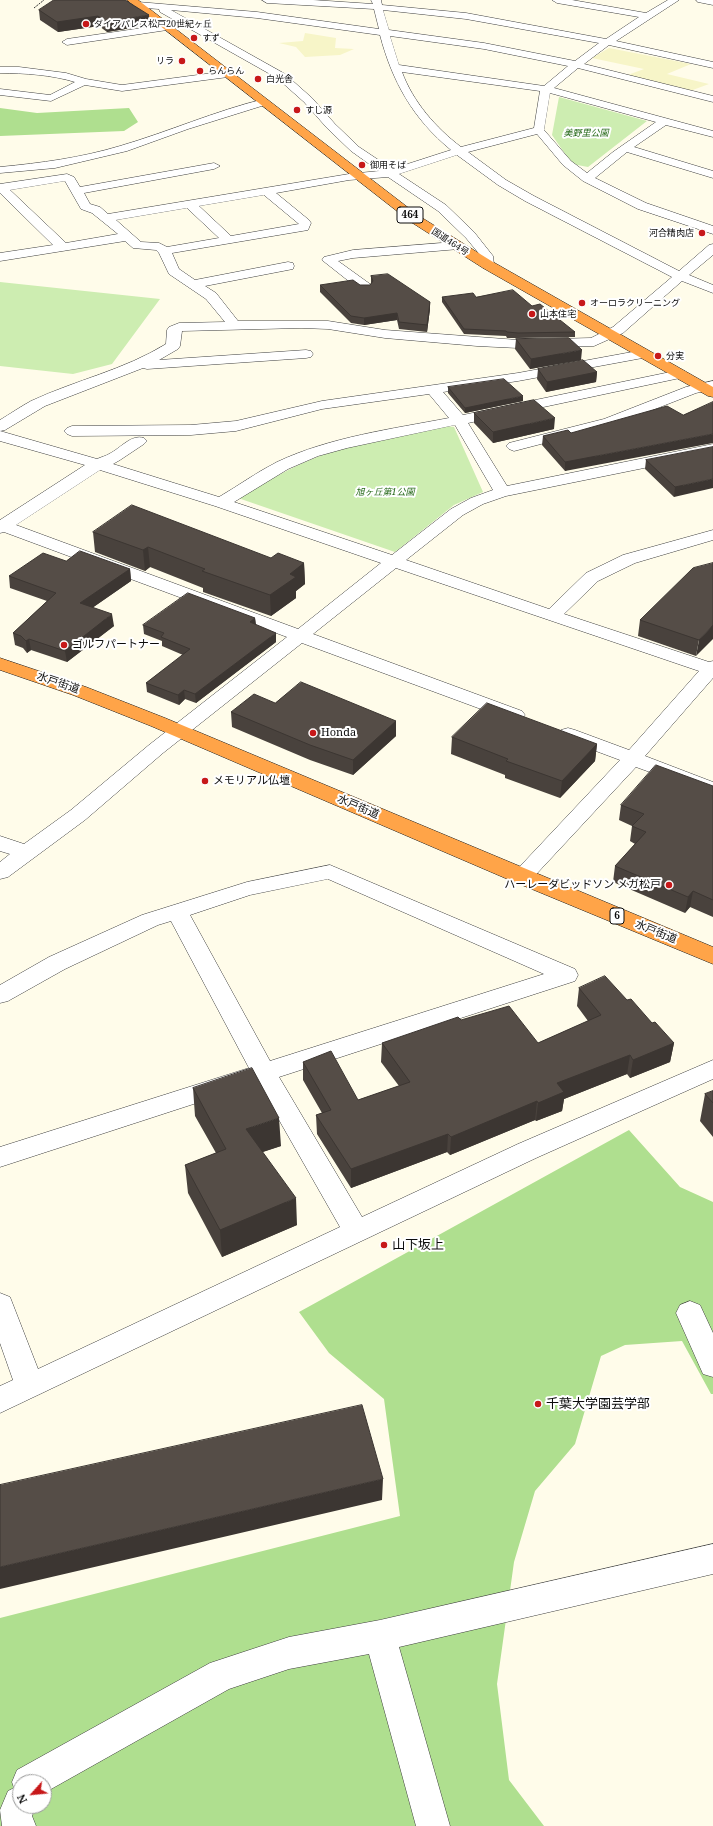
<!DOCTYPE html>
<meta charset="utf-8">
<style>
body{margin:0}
#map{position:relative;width:713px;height:1826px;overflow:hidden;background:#fffcea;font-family:"Noto Serif",serif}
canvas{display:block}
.north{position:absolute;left:12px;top:1774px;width:40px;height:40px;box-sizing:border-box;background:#fff;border:1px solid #9e9e9e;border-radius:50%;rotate:243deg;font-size:11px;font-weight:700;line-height:16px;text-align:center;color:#0c0c0c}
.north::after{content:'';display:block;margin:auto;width:14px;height:18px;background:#c71819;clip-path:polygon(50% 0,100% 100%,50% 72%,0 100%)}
</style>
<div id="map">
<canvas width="713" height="1826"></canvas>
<div class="north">N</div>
</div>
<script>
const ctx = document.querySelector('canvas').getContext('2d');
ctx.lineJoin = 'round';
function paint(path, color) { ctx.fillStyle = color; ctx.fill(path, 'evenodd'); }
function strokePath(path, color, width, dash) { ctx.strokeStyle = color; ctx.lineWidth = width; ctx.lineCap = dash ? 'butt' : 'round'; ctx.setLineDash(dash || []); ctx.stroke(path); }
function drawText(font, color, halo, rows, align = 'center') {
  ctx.font = font + ' "Noto Serif","Noto Sans JP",serif'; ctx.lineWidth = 4; ctx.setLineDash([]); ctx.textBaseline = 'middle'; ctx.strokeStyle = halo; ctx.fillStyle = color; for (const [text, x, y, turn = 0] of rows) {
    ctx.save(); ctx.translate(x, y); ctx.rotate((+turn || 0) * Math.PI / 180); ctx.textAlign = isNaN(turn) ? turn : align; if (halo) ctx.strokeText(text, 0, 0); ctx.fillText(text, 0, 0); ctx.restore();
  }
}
const farmland = new Path2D(`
 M305 33 336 38 335 48 354 49 340 55 305 57 296 47 279 43 303 41Z
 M609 48 691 64 667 74 709 84 690 91 625 76 644 69 592 58Z`);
const green = new Path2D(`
 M559 97 647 121 588 167 572 164 552 135Z
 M0 282 160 299 112 364 73 374 0 366Z
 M446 426 454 427 483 492 454 505 395 552 238 498C266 482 294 465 325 454 363 440 406 434 446 426Z`);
const forest = new Path2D(`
 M0 108 37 113 129 108 138 122 124 131 0 136Z
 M629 1130 680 1187 713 1202V1394H711L682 1341 625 1345 601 1356 575 1444 535 1491 514 1562 497 1684 509 1780 544 1826H0V1618L400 1516 384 1399 329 1353 299 1312ZM20 1782H44V1806H20Z`);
const path = new Path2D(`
 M34 8 44 0`);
const minor = new Path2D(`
 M262 0H313L373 4 371 0H381L382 5 466 13 606 39 639 17 557 3 552 0H572L646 13 668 0H679L616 41 713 62V68L609 45 584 64 713 96V102L578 68 554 88 713 131V137L666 125 634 147 713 171V178L627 152 595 178 646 203 713 226V234L638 209 583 181 563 165 537 134 468 152 506 180 534 196 679 271 709 245 713 244V255L689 275 713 285V293L682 281 623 333 594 346 518 348 477 346 385 338 328 329 301 328 182 331 180 346 178 349 159 360 306 350 311 351 313 354 311 357 306 358 147 369 143 368 45 406 5 430 0 431 97 459C101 457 106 456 109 454 121 448 131 434 144 438L147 441 144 444 120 460 113 464 219 497C238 486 257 472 277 462 330 437 392 429 449 418L429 394 322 409 236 431 191 435 72 436 67 434 64 431 67 428 72 426 191 425 236 421 322 401 518 373 643 350 648 351 650 354 648 357 518 381 443 392 463 415 680 370 685 371 687 374 685 377 680 378 468 423 507 486 713 444V454L506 496 483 504 463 515 406 560 549 609 586 573 623 555 713 530V540L635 563 598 581 564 614 709 662 713 661V678L645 756 713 782V795L636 767 529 882 521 884 513 882 510 877 620 760 561 738 558 734 561 730 568 728 575 730 629 750 699 671 396 568 313 634 522 711 525 715 522 719 515 721 508 719 302 643 163 753 85 820 8 877 0 879V862L10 854 0 851V836L24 844 71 810 149 745 287 637 4 532 0 533V520L85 465 0 441V420C10 414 20 407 31 401 76 380 124 370 166 344L167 330 169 327 179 323 225 322 206 299 169 274 159 253 156 250 133 248 125 241 0 261V253L53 245 0 193V184L67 174 74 177 80 187 214 163 220 166 214 169 84 193 90 204 100 207 108 214 349 174 379 171 351 151 327 128 304 102 277 78 160 12 159 9 145 8 167 26 169 28 167 30 67 45 62 42 67 39 156 26 138 12 136 10 139 8 133 5 138 2 257 12 379 29 374 9 267 3ZM171 10 257 18 380 35C392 81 413 119 451 150L392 169 359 147 335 124 312 98 285 74ZM383 10 466 19 599 43 575 61 484 43 389 30ZM390 36 484 49 568 66 544 86 399 65ZM402 72 540 91 534 128 461 147C436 128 413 102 402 72ZM550 93 656 122 613 152 587 173 571 161 544 130ZM457 155 498 185 525 201 672 277 613 327 591 338 518 340 385 330 328 321H238L216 293 205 286 293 269 294 266 293 263 288 262 195 280 179 269 172 253 308 230 311 223 309 220 276 193 349 180 388 177 438 211 466 238 481 256 483 268H493L494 265 493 256 474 232 446 205 399 174ZM65 181 81 209 92 213 118 234 66 243 10 190ZM264 195 299 224 231 236 199 206ZM187 208 219 238 167 247 159 243 141 242 116 220ZM455 425 493 490 471 498 451 509 392 555 234 502 288 469 318 456 347 448ZM100 470 215 506 381 563 298 629 16 525Z
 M696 0H713V5L698 2Z
 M0 67H19L66 73 86 79 122 85 228 71 233 74 228 77 122 91 85 85 51 101 0 95V89L50 95 75 82C52 75 25 73 0 73Z
 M264 99 269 102 268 104 188 129 127 151 55 168 0 173V167C41 163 80 158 120 146 168 132 215 111 264 99Z
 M455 242 459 243 461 246 459 249 353 258 338 261 370 284 372 287 370 290H360L322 260 324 257 353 250Z
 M713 381V389L696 393 614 425 514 451 509 449 506 446 509 443 604 419 686 387Z
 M330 865 575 969 578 975 575 981 279 1077 362 1217 518 1144 713 1060V1079L536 1158 0 1413V1386L13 1380 0 1343V1293L10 1297 38 1369 340 1227 258 1083 0 1167V1147L249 1068 171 921 158 925 65 969 8 1001 0 1003V985L49 957 142 915 247 882ZM328 879 544 974 270 1061 190 915 250 895Z
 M690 1301 700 1305 713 1333V1377L703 1374 676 1313 680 1305Z
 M713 1544V1574L399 1647 450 1826H416L369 1654 289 1669 229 1689 44 1793V1782H20V1806H36L32 1816 36 1826H2L0 1810 8 1791 14 1788 12 1782 17 1770 210 1663 289 1637 380 1620Z`);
const highway = new Path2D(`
 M127 0H138L419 216 493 262 713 387V397L708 396 483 268 411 222Z
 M0 658 86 687 165 718 713 947V964L505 878 151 726 73 695 0 670Z`);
const wall = new Path2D(`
 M54 0 150 25 107 32 99 26 58 32 40 20 39 10Z
 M371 276 430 302V309L427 332 399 329 397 320 364 325 351 323 320 292V285H370L371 283Z
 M442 297H476L532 306 575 332V337L518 338H507L506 336 464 334 442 302Z
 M516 339 581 360 530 369 515 349Z
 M538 369 597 372 596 382 546 392 537 379Z
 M448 387 523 401 465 413 448 393Z
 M474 413 554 429 493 443 474 423Z
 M683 415 565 471 542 445 543 436 571 433Z
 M713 447 674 497 645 469 646 460Z
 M93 532 304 563 305 584 296 591V598L271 616 203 592V588L150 567 145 571 95 552Z
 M66 561 130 569 131 581 92 608 114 626 67 662 31 650 27 653 23 648 15 645 13 633 47 601 10 588 9 576Z
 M713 563 696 656 638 636 640 620Z
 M255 618 256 625 276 642 196 703 185 699 179 705 147 692 146 683 183 655 162 646V641L144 634 143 625Z
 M275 703 396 721V736L353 775 310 760 232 727 231 712Z
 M452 737 597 744 595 761 560 798 505 778V775L451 754Z
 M713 786V917L690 907 685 913 613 882 615 866 635 844 630 841 632 826 619 820 621 805Z
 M579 988 627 1000 652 1023 674 1043 670 1062 630 1078 627 1074 564 1099 562 1111 536 1121 535 1120 450 1155 447 1152 351 1188 317 1134 316 1115 322 1113 303 1080V1062L358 1100 399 1086 381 1062 382 1043 461 1020 538 1043 588 1021 577 1006Z
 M193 1088 281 1146 262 1152 297 1225 222 1257 188 1193 185 1165 216 1153 195 1116Z
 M713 1091V1137L700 1121 705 1094Z`);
const shadedWall = new Path2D(`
 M149 15 150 25 107 32 106 22Z
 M98 16 99 26 58 32 57 22Z
 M430 302V309L427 332V325Z
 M397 313V320L364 325V318Z
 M582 350 581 360 530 369 531 359Z
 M597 372 596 382 546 392 547 382Z
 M523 396V401L465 413V408Z
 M555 418 554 429 493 443V432Z
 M713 434V443L565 471V462Z
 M713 479V488L674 497 675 487Z
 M148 547 150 567 145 571 143 550Z
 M304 563 305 584 296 591V598L271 616 270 595 290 574Z
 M130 569 131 581 82 615 80 603Z
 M112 614 114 626 67 662 65 651Z
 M255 618 256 627 250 622Z
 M713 625V639L696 656 699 640Z
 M276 633V642L196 703 195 694Z
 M29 639 31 650 27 653 26 641Z
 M184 690 185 699 179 705 178 695Z
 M396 721V736L353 775V760Z
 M597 744 595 761 560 798 562 781Z
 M693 891 690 907 685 913 688 897Z
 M674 1043 670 1062 630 1078 633 1060Z
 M630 1055 627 1074 564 1099 562 1111 536 1121 538 1103 557 1083Z
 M537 1101 535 1120 450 1155 451 1137Z
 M279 1118 281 1146 248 1157 246 1129Z
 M448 1134 447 1152 351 1188V1169Z
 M296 1198 297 1225 222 1257 220 1230Z
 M383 1479 382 1500 0 1589V1567Z`);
const building = new Path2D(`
 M54 0H125L149 15 106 22 98 16 57 22 39 10Z
 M388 274 430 302 427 325 399 322 397 313 364 318 351 316 320 285 353 280 360 285H370L373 281 371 276Z
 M513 290 532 306 540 304 575 332 518 333 507 332 506 331 464 329 442 297 473 293 476 297Z
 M569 338 582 350 531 359 516 339Z
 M583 360 597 372 547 382 538 369Z
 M504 379 523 396 465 408 448 387Z
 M534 400 555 418 493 432 474 413Z
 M713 402V434L565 462 543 436 568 430 571 433 667 406 683 415Z
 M713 447V479L675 487 646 460Z
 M132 505 271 558 278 553 304 563 290 574 296 577 270 595 202 571 205 569 148 547 143 550 93 532Z
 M80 551 130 569 80 603 112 614 65 651 29 639 26 641 21 636 13 633 56 593 9 576 43 553 66 561Z
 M713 563V625L699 640 640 620 693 568Z
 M188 593 255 618 250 622 276 633 195 694 184 690 178 695 146 683 190 649 161 637 164 633 143 625Z
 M301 682 396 721 353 760 310 745 231 712 254 694 275 703Z
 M487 703 597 744 562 781 506 761 508 759 452 737Z
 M656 765 713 786V900L693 891 688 897 615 866 646 832 632 826 644 814 621 805Z
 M605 976 627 1000 631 999 652 1023 655 1022 674 1043 633 1060 630 1055 557 1083 564 1092 538 1103 537 1101 451 1137 448 1134 351 1169 316 1115 331 1110 303 1062 331 1051 358 1100 410 1082 382 1043 458 1017 461 1020 509 1006 538 1043 601 1015 579 988Z
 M252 1068 279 1118 246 1129 296 1198 220 1230 185 1165 226 1149 193 1088Z
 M713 1091V1103L705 1094Z
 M362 1405 383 1479 0 1567V1485Z`);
const markers = [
 [86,24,4,"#c71819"],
 [194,38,4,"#c71819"],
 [182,61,4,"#c71819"],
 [200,71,4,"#c71819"],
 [258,79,4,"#c71819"],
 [297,110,4,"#c71819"],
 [362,165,4,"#c71819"],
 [702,233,4,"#c71819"],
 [582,303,4,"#c71819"],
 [532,314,4,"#c71819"],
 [658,356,4,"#c71819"],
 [64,645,4,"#c71819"],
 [313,733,4,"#c71819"],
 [205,781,4,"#c71819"],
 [669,885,4,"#c71819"],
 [384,1245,4,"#c71819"],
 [538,1404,4,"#c71819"]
];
const farPoinames = [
 ["ダイアパレス松戸20世紀ヶ丘",94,24],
 ["すず",202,38],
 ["リラ",174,61,"right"],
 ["らんらん",208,71],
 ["白光舎",266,79],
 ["すし源",305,110],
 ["御用そば",370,165],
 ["河合精肉店",694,233,"right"],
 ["オーロラクリーニング",590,303],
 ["山本住宅",540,314],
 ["分実",666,356]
];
const farParknames = [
 ["美野里公園",586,133],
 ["旭ヶ丘第1公園",385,492]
];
const farStreetnames = [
 ["国道464号",450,242,33]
];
const shields = [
 [410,215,26],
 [617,916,14]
];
const shieldNames = [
 ["464",410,215],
 ["6",617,916]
];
const poiNames = [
 ["ゴルフパートナー",72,645],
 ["Honda",321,733],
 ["メモリアル仏壇",213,781],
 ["ハーレーダビッドソン メガ松戸",661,885,"right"]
];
const streetNames = [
 ["水戸街道",58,683,19],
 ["水戸街道",358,807,23],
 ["水戸街道",656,932,22]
];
const nearPoinames = [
 ["山下坂上",392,1245],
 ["千葉大学園芸学部",546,1404]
];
paint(farmland, '#f7f5c8');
paint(green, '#cdedb1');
paint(forest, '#afdf8f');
strokePath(minor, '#3f3f3f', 1);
strokePath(highway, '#1d1d1d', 1);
strokePath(path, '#2e2e2e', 1, [2, 1]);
paint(minor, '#fff');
paint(highway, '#ffa448');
paint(wall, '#49423d');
paint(shadedWall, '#3c3632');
paint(building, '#554d47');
strokePath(building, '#3c3632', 1);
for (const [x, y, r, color] of markers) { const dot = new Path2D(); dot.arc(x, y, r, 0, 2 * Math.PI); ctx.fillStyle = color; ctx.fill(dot); strokePath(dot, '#fff', 1.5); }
drawText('9px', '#0c0c0c', '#fff', farPoinames, 'left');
drawText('italic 9px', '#246817', '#fff', farParknames);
drawText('9px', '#0c0c0c', '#fff', farStreetnames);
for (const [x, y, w] of shields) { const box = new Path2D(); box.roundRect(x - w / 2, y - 8, w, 16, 3); ctx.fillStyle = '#fff'; ctx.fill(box); strokePath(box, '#0c0c0c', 1); }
drawText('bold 10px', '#0c0c0c', null, shieldNames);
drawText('11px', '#0c0c0c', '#fff', poiNames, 'left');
drawText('11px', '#0c0c0c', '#fff', streetNames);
drawText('13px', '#0c0c0c', '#fff', nearPoinames, 'left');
</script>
